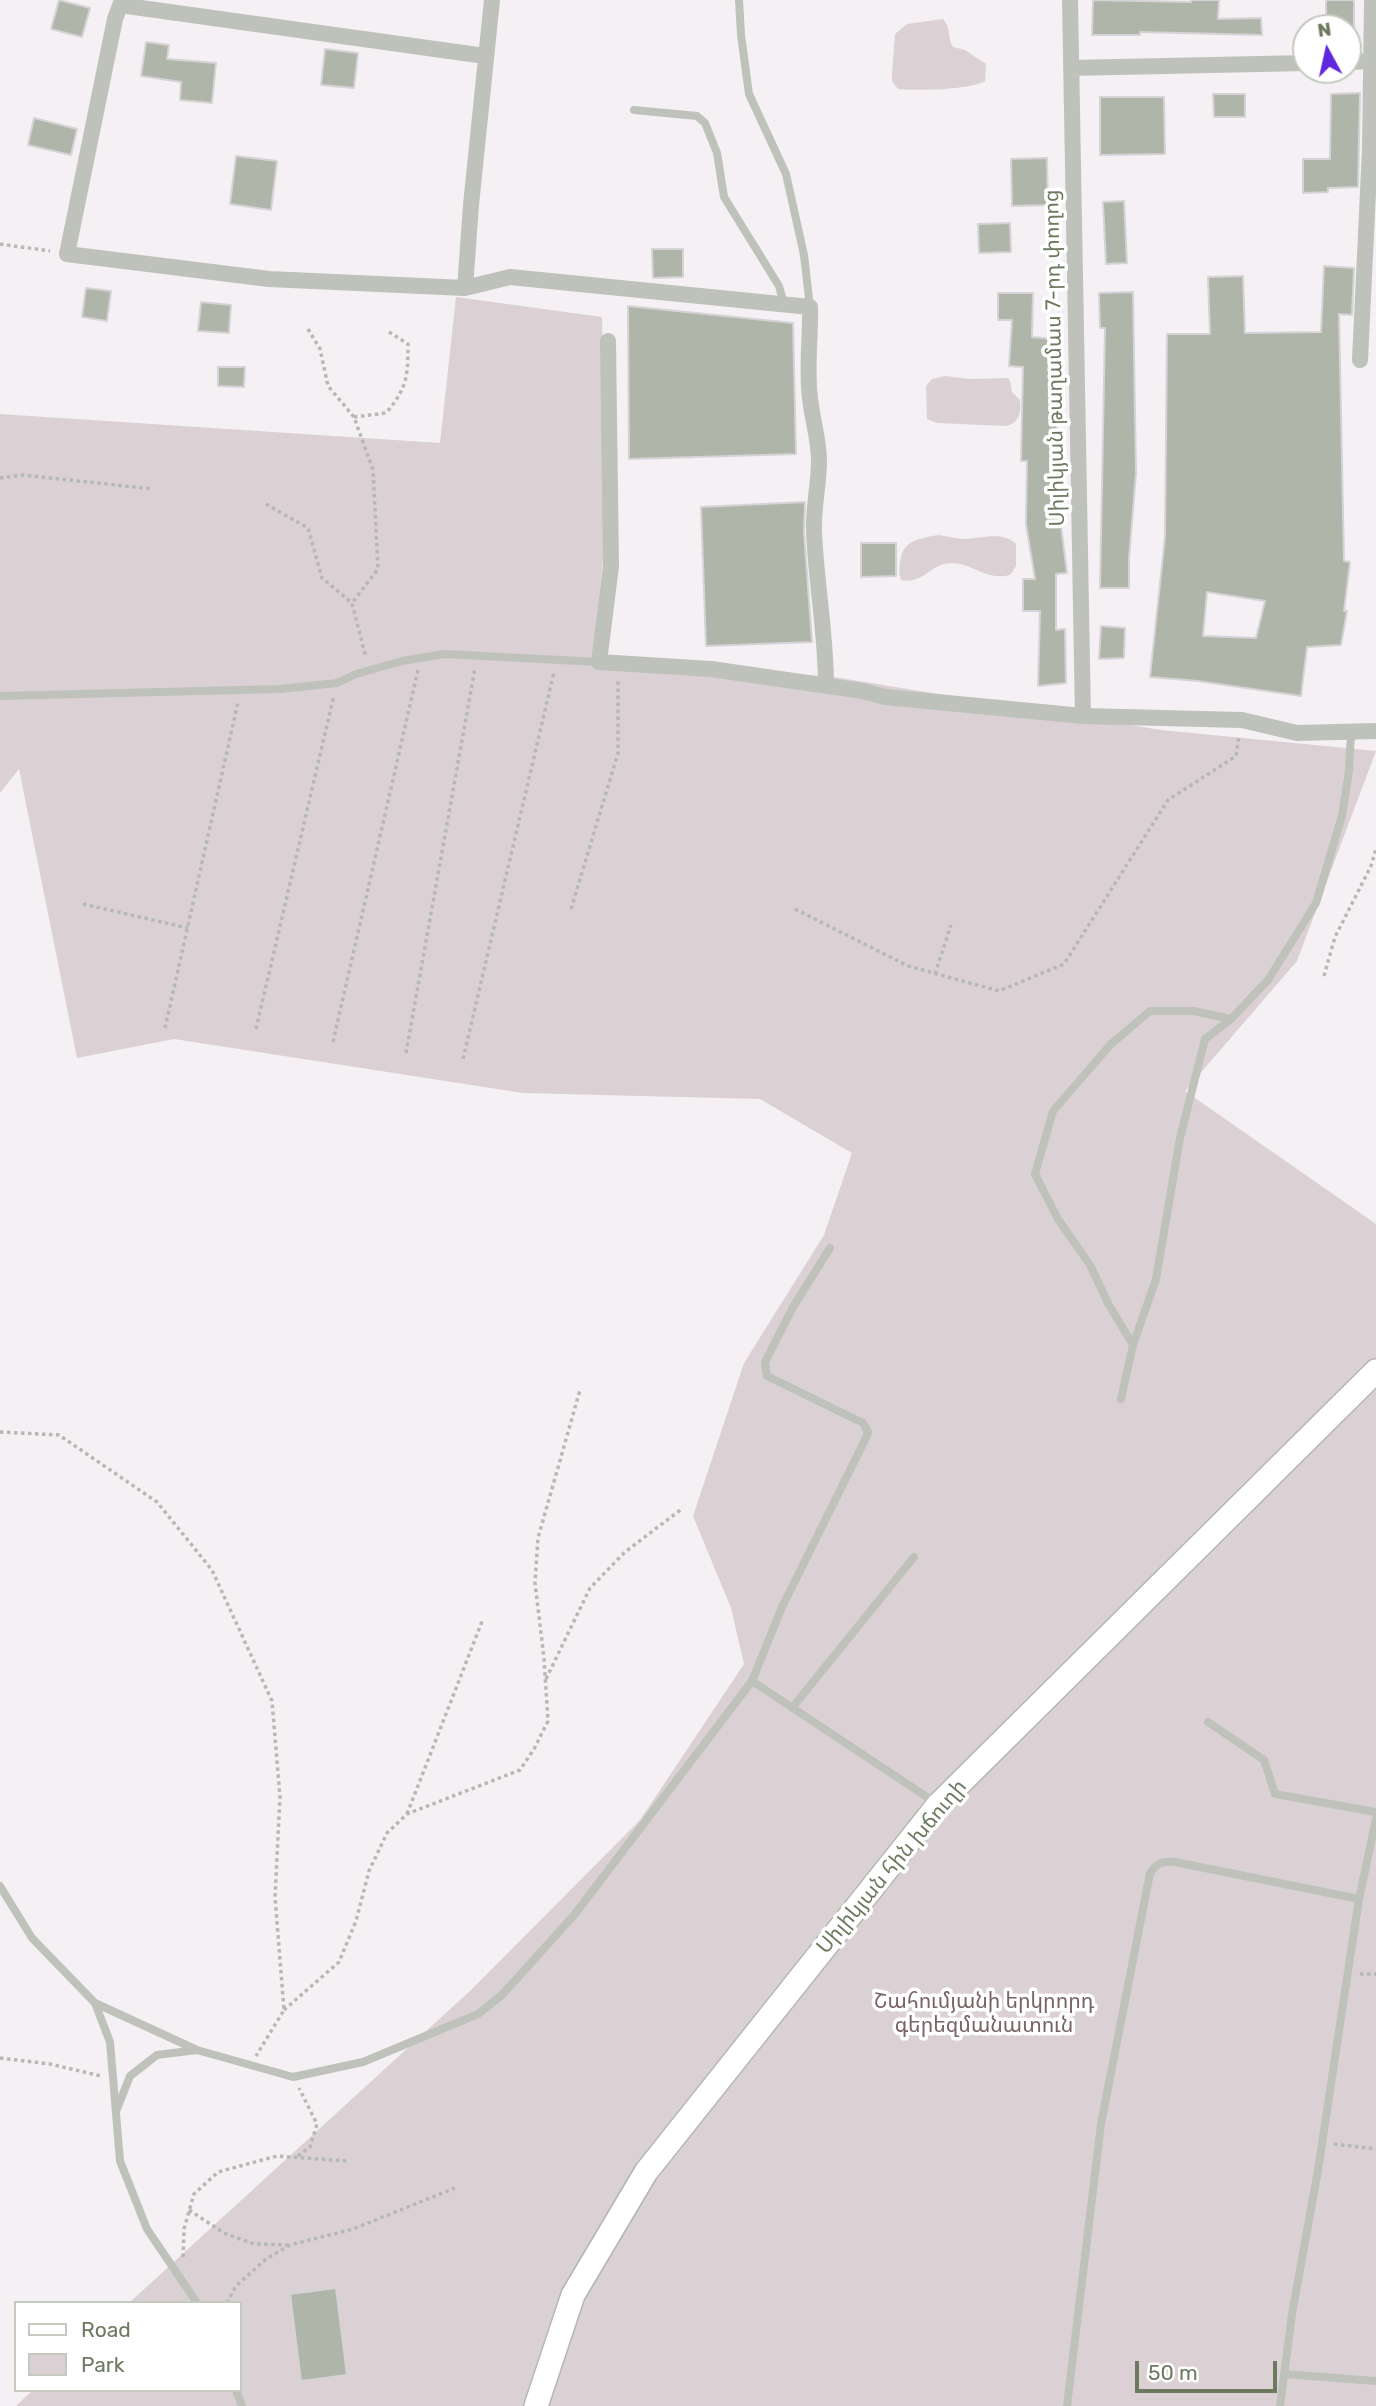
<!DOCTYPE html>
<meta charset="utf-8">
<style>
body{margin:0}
#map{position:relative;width:1376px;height:2406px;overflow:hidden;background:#f4f0f4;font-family:Rubik,sans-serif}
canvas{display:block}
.legend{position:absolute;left:14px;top:2301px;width:228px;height:91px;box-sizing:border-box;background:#fff;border:2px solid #c4cabf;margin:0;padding:9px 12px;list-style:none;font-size:21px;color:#6c7a60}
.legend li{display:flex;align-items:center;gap:14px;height:35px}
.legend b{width:35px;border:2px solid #c4cabf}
.north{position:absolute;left:1292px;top:14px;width:70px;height:70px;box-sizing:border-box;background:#fff;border:2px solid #c4cabf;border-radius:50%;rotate:352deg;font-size:19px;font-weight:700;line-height:28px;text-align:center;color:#6c7a60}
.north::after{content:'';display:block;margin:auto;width:24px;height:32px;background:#6028dc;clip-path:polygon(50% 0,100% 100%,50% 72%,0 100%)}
.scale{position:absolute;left:1135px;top:2361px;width:142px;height:32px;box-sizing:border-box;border:4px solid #6c7a60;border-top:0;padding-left:9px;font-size:21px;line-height:24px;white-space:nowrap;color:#6c7a60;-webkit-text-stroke:5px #fff;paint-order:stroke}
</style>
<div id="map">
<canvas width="1376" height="2406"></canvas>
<ul class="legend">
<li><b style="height:9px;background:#fff"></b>Road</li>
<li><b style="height:19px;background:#dbd1d4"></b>Park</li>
</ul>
<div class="north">N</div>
<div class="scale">50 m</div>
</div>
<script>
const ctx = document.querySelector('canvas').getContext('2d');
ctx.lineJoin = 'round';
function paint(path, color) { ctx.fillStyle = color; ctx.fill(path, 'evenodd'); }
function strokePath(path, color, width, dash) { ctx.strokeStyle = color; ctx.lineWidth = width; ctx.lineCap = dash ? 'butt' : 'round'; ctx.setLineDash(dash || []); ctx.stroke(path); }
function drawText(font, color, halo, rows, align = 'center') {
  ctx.font = font + ' Rubik,"Noto Sans Armenian",sans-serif'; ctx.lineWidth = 7; ctx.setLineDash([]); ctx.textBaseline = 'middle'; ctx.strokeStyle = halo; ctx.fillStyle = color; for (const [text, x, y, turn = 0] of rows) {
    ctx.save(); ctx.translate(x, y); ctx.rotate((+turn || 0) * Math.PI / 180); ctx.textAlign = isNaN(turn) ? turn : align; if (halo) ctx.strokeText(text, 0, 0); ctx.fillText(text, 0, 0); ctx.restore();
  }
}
const green = new Path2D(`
 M943 19C952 30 947 37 953 47L965 50 986 64 985 81C970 90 915 91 898 89L892 81V75L895 34 907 24Z
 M456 297 602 317 607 523 593 654 840 678 1161 730 1376 751 1297 961 1185 1091 1376 1224V2406H16L33 2390H240V2303H129L471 1990 640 1820 744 1664 731 1608 693 1516 744 1363 824 1235 852 1153 760 1099 523 1093 174 1039 77 1058 19 769 0 793V414L440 443Z
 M945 376 970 379 1008 378 1010 381 1012 392 1020 400C1021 412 1020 423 1006 426L937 423 927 419 926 386 932 379Z
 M939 535C946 536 954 538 961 539 978 539 1003 530 1016 544V566L1010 575C986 581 973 563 951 563 931 563 923 585 901 580 899 574 899 570 900 563 902 540 920 538 939 535Z`);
const building = new Path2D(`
 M59 0 90 8 82 37 51 29Z
 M1093 0 1191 2V0H1219L1218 19 1261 18 1262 35 1140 32V35H1092Z
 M1326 0H1354V28H1326Z
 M146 42 169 45 167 59 216 63 212 103 180 100 181 82 141 76Z
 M325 49 358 53 354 88 321 85Z
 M1360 93 1358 187 1328 188V192L1303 193V159H1330L1331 94Z
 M1213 94H1245V117H1214Z
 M1100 97H1164L1165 154 1100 155Z
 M34 118 77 129 71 155 28 145Z
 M236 156 277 161 271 210 230 204Z
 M1047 158 1048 205 1012 206 1011 159Z
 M1124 201 1127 263 1106 264 1103 202Z
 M1010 223 1011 252 979 253 978 224Z
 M652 249H683V277L653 278Z
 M1324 266 1354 268 1352 315 1339 314 1344 561 1350 562 1344 611H1347L1341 645 1307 647 1301 696 1198 681 1150 677 1165 537 1167 334H1210L1208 277 1243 276 1245 333 1321 332ZM1207 592 1265 601 1256 638 1203 636Z
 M86 288 111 291 107 321 82 317Z
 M1133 292 1136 473 1129 558V588H1100L1105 328H1100L1099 293Z
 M998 293H1033L1032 337 1054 339 1051 382 1062 383 1061 409H1057V478H1062L1061 526 1067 573 1056 574V630L1065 629 1066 683 1038 686 1040 611H1023V579H1035L1026 524 1027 461H1021L1023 367 1009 366 1012 320H998Z
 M201 302 231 305 229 333 198 331Z
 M628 306 793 323 796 454 629 459Z
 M218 367H245L244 387 218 386Z
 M805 502 804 532 812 642 706 646 701 507Z
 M861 543H896V576L861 577Z
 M1101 626 1125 628 1124 658 1099 659Z
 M336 2288 347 2375 301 2381 290 2294Z`);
const path = new Path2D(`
 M0 244 50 251
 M308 329 320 349 328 386 354 417 373 470 378 569 352 603
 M354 417 386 413C407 388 408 377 408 344L389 332
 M0 478 23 475 153 489
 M266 504 308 528 322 578 352 603 366 658
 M83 904 188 928
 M571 909 618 753V679
 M795 909 908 966 999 991 1064 964 1168 800 1236 756 1239 736
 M935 974 951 925
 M1324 976 1335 937 1371 866 1376 849
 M165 1028 238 702
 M256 1029 334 695
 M333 1042 418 670
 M406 1053 475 668
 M463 1059 554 672
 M0 1432 59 1435 157 1502 212 1570 272 1701 280 1797 275 1897 284 2010 256 2056
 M546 1679 590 1588 625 1552 683 1508
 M407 1814 483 1619
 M1360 1974H1376
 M284 2010 339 1962 356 1921 369 1871 387 1833 407 1814 520 1770 534 1749 548 1721 544 1658 535 1583 538 1538 580 1390
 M0 2058 50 2064 101 2076
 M1334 2144 1376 2149
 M298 2156 310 2147 317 2124 299 2088
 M189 2210 224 2233 254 2244 288 2245
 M183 2257 184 2229 194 2194 218 2172 277 2156 348 2161
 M227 2303 236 2286 266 2259 290 2245 353 2229 455 2188`);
const lane = new Path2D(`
 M739 0 741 35 749 94 786 174 804 255 810 307
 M634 110 697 116 705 123 717 153 724 197 779 286 784 304
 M0 696 280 689 337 683 356 674 402 661 444 654 599 662
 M1133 1345 1109 1305 1090 1265 1058 1219 1035 1174 1053 1111 1111 1044 1150 1011H1194L1231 1019
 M1121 1399 1133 1345 1156 1279 1180 1138 1205 1039 1231 1019 1268 980 1316 903 1342 816 1349 771 1351 733
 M752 1681 936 1803
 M792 1708 914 1557
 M1208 1722 1264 1760 1275 1794 1376 1812
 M0 1886 32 1938 95 2003 110 2042 120 2161 147 2229 197 2303
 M95 2003 197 2050 293 2077 363 2062 478 2014 502 1995 575 1914 752 1681 782 1607 865 1440 868 1432 863 1423 767 1376 765 1362 793 1307 830 1248
 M117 2109 130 2076 157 2055 197 2050
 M1284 2374 1376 2381
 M236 2390 242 2406
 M1067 2406 1101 2124 1150 1873C1157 1863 1162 1861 1175 1862L1359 1899
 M1280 2406 1292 2314 1318 2170 1359 1899 1376 1819`);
const street = new Path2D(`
 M122 0 115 19 67 254 269 279 465 288 510 277 810 307C811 337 806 367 810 398 812 420 819 438 819 461 819 484 813 508 814 531 816 582 826 634 826 685
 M1070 0 1083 716
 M120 5 485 56
 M1348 62 1376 61
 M1071 68 1306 63
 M465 288 471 205 492 0
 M608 341 611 566 599 662 711 669 863 691 885 697 1083 716 1242 720 1297 733 1376 731
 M1360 360 1370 150 1372 0`);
const secondary = new Path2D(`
 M536 2406 573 2295 646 2172 938 1805 1376 1371`);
const streetNames = [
 ["Սիլիկյան թաղամաս 7-րդ փողոց",1055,358,-91],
 ["Սիլիկյան հին խճուղի",892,1867,-50]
];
const parkNames = [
 ["Շահումյանի երկրորդ",984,2002],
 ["գերեզմանատուն",984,2026]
];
paint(green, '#dbd1d4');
paint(building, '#afb5a8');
strokePath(building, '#d5d3d5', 2);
strokePath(secondary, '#b2b7ad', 26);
strokePath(path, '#b6b9b3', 3.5, [3.5, 3.5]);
strokePath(lane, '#bec2ba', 8);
strokePath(street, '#bec2ba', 16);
strokePath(secondary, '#fff', 23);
drawText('21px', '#6c7a60', '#fff', streetNames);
drawText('21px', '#786365', '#fff', parkNames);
</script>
